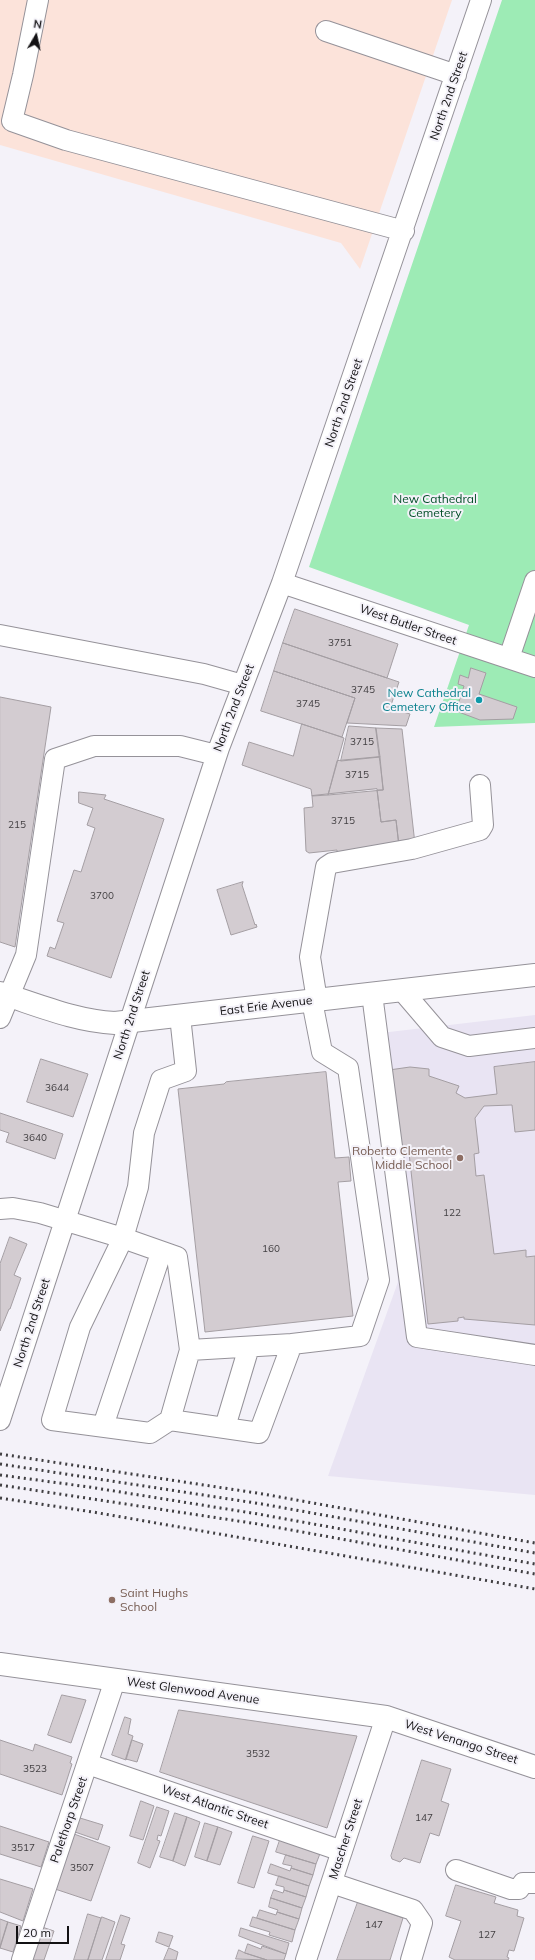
<!DOCTYPE html>
<style>
body{margin:0}
#map{position:relative;width:535px;height:1960px;overflow:hidden;background:#f4f2f9;font-family:Mulish,sans-serif}
canvas{display:block}
.north{position:absolute;left:16px;top:16px;width:40px;height:40px;-webkit-text-stroke:3px #f4f2f9;paint-order:stroke;rotate:9deg;font-size:11px;font-weight:700;line-height:16px;text-align:center;color:#131214}
.north::after{content:'';display:block;margin:auto;width:14px;height:18px;background:#131214;clip-path:polygon(50% 0,100% 100%,50% 72%,0 100%)}
.scale{position:absolute;left:16px;top:1926px;width:53px;height:18px;box-sizing:border-box;border:2px solid #131214;border-top:0;padding-left:5px;font-size:12px;line-height:14px;white-space:nowrap;color:#131214;-webkit-text-stroke:3px #f4f2f9;paint-order:stroke}
</style>
<div id="map">
<canvas width="535" height="1960"></canvas>
<div class="north">N</div>
<div class="scale">20 m</div>
</div>
<script>
const ctx = document.querySelector('canvas').getContext('2d');
ctx.lineJoin = 'round';
function paint(path, color) { ctx.fillStyle = color; ctx.fill(path, 'evenodd'); }
function strokePath(path, color, width, dash) { ctx.strokeStyle = color; ctx.lineWidth = width; ctx.lineCap = dash ? 'butt' : 'round'; ctx.setLineDash(dash || []); ctx.stroke(path); }
function drawText(font, color, halo, rows, align = 'center') {
  ctx.font = font + ' Mulish,sans-serif'; ctx.lineWidth = 4; ctx.setLineDash([]); ctx.textBaseline = 'middle'; ctx.strokeStyle = halo; ctx.fillStyle = color; for (const [text, x, y, turn = 0] of rows) {
    ctx.save(); ctx.translate(x, y); ctx.rotate((+turn || 0) * Math.PI / 180); ctx.textAlign = isNaN(turn) ? turn : align; if (halo) ctx.strokeText(text, 0, 0); ctx.fillText(text, 0, 0); ctx.restore();
  }
}
const industrial = new Path2D(`
 M0 0H452L360 269 341 243 0 145Z`);
const built = new Path2D(`
 M535 1015V1495L328 1476 398 1282 372 1034Z`);
const green = new Path2D(`
 M502 0H535V723L434 727 469 625 309 567Z`);
const building = new Path2D(`
 M295 609 398 644 387 678 283 643Z
 M283 643 399 682 390 708 410 714 406 726 347 723 355 698 274 671Z
 M471 668 486 673 479 694 517 707 513 719 480 720 456 711 464 686 458 684 460 675 468 678Z
 M274 671 355 698 342 737 261 711Z
 M0 697 51 707 15 947 0 942Z
 M302 724 344 738 328 795 312 796 311 789 242 765 249 742 293 756Z
 M349 726 376 728 380 757 341 761Z
 M376 728 402 729 415 844 399 846 396 820 381 822 377 790H383Z
 M380 757 383 790 328 795 337 761Z
 M377 789 381 822 396 820 399 846 337 853V850L309 853 306 851 304 808 313 807 312 796Z
 M79 792 106 795 104 799 164 819 111 978 47 956 50 947 55 949 64 923 57 921 74 870 81 872 95 828 87 825 93 808 79 803Z
 M243 882 242 885 255 925 256 924 257 927 231 935 217 890Z
 M41 1059 88 1074 73 1117 27 1102Z
 M535 1062V1130L515 1132 512 1105 484 1106 475 1118 479 1153 474 1154 476 1176 484 1175 494 1254 526 1250V1257L535 1256V1325L464 1319V1317L458 1318V1321L428 1324 409 1153H401L389 1070 410 1067 429 1069V1076L459 1086 456 1093 465 1098 497 1094 494 1067Z
 M326 1072 335 1158 349 1157 351 1181 338 1182 353 1316 205 1332 178 1089 224 1084 226 1082Z
 M0 1113 63 1134 55 1159 6 1142 9 1133 0 1130Z
 M10 1237 27 1244 14 1275 21 1278 10 1309H9L0 1331V1264Z
 M62 1695 86 1700 71 1743 48 1735Z
 M179 1710 357 1736 327 1828 160 1772Z
 M125 1717 131 1719 128 1734 133 1736 126 1760 112 1755Z
 M0 1740 33 1751 35 1744 72 1757 70 1763 72 1764 62 1795 0 1774Z
 M132 1740 143 1744 137 1762 126 1759Z
 M422 1760 451 1769 441 1801 449 1804 439 1836 430 1833 420 1863 404 1858 400 1862 392 1859 391 1856Z
 M141 1801 154 1806 143 1840 130 1836Z
 M157 1807 169 1811 161 1836 158 1835 157 1840 160 1841 150 1868 138 1863Z
 M175 1813 187 1817 173 1861 160 1857Z
 M187 1817 200 1822 185 1866 173 1861Z
 M80 1818 103 1825 98 1840 75 1832Z
 M205 1823 218 1827 207 1861 195 1857Z
 M0 1826 49 1842 41 1867 0 1854Z
 M218 1827 232 1832 220 1865 207 1861Z
 M74 1834 110 1847 91 1901 55 1889Z
 M253 1836 269 1841 254 1888 238 1883Z
 M280 1840 321 1851 316 1864 276 1852Z
 M286 1855 316 1864 313 1875 291 1868 292 1866 283 1864Z
 M271 1864 290 1871 291 1868 313 1875 309 1886 268 1873Z
 M279 1876 309 1886 306 1897 284 1890V1887L276 1885Z
 M0 1879 33 1889 23 1921 0 1912Z
 M456 1885 496 1897 494 1903 518 1910 517 1916 524 1918 514 1951 509 1950 507 1957 509 1958 508 1960H455L449 1957 461 1921 446 1916Z
 M274 1890 283 1893 284 1890 306 1897 302 1908 271 1898Z
 M271 1898 302 1908 299 1919 277 1912 278 1910 269 1907Z
 M358 1902 403 1918 390 1960H337Z
 M260 1910 276 1915 277 1912 299 1919 295 1930 257 1918Z
 M88 1914 101 1918 88 1960H74Z
 M121 1915 130 1918 121 1944 125 1945 120 1960H106Z
 M102 1917 115 1922 102 1960H88Z
 M253 1917 295 1930 292 1942 269 1935 270 1932 250 1926Z
 M0 1919 8 1922 0 1948Z
 M8 1922 21 1926 13 1952 0 1948Z
 M42 1927 54 1931 44 1960H32Z
 M241 1928 289 1943 286 1954 239 1936Z
 M159 1932 173 1936 169 1947 156 1942Z
 M248 1944 261 1949 262 1946 286 1954 284 1960H267L245 1953Z
 M169 1948 178 1952 176 1960H164Z
 M239 1950 245 1953 267 1960 236 1959Z`);
const minor = new Path2D(`
 M38 0 23 75 12 121 66 140 404 231
 M326 31 456 75
 M282 583 535 667
 M0 635 204 674 243 685
 M509 658 535 581
 M405 990 406 995 442 1037 469 1046 535 1038
 M372 994 417 1337 535 1355
 M317 1000 310 957 326 867 332 863 412 849 480 830 483 825 480 785
 M180 1016 186 1071 161 1080 144 1133 138 1187 123 1238 80 1327 52 1420 150 1433 170 1420 259 1433 292 1344 360 1336 379 1280 348 1068 322 1052 312 1001
 M0 1018 26 955 55 759 94 746H180L216 755
 M0 1209 13 1208 40 1213 123 1238 177 1257 190 1350 292 1344
 M0 1420 219 748 282 583 481 0
 M170 1420 190 1350
 M103 1426 161 1253
 M225 1427 249 1347
 M88 1764 342 1851
 M456 1870 511 1889H519L523 1883H535
 M332 1883 413 1910 422 1923 411 1960
 M22 1960 115 1680
 M306 1960 386 1717`);
const major = new Path2D(`
 M0 993C38 1005 75 1021 115 1023L535 975
 M0 1664 386 1717 535 1767`);
const rail = new Path2D(`
 M0 1454 263 1494 535 1543
 M0 1464 262 1504 535 1553
 M0 1475 89 1487 258 1514 535 1564
 M0 1485 258 1524 535 1574
 M0 1498 93 1512 535 1589`);
const markers = [
 [479,700,4,"#0f9aa8"],
 [460,1158,4,"#8d6e63"],
 [112,1600,4,"#8d6e63"]
];
const numberNames = [
 ["3751",340,643],
 ["3745",363,690],
 ["3745",308,704],
 ["3715",362,742],
 ["3715",357,775],
 ["3715",343,821],
 ["215",17,825],
 ["3700",102,896],
 ["3644",57,1088],
 ["3640",35,1138],
 ["122",452,1213],
 ["160",271,1249],
 ["3532",258,1754],
 ["3523",35,1769],
 ["147",424,1818],
 ["3517",23,1848],
 ["3507",82,1868],
 ["147",374,1925],
 ["127",487,1935]
];
const streetNames = [
 ["North 2nd Street",449,96,-71],
 ["North 2nd Street",344,403,-71],
 ["West Butler Street",408,625,19],
 ["North 2nd Street",234,708,-69],
 ["East Erie Avenue",266,1006,-7],
 ["North 2nd Street",132,1015,-72],
 ["North 2nd Street",32,1323,-72],
 ["West Glenwood Avenue",193,1691,8],
 ["West Venango Street",461,1742,18],
 ["West Atlantic Street",215,1807,19],
 ["Palethorp Street",69,1820,-71],
 ["Mascher Street",346,1839,-72]
];
const parkNames = [
 ["New Cathedral",435,499],
 ["Cemetery",435,513]
];
const cultureNames = [
 ["New Cathedral",471,693],
 ["Cemetery Office",471,707]
];
const educationNames = [
 ["Roberto Clemente",452,1151],
 ["Middle School",452,1165],
 ["Saint Hughs",120,1593,"left"],
 ["School",120,1607,"left"]
];
paint(industrial, '#fce3da');
paint(built, '#e9e4f3');
paint(green, '#9debb5');
paint(building, '#d3ccd1');
strokePath(building, '#a49ea3', 1);
strokePath(minor, '#959299', 22);
strokePath(major, '#959299', 24);
strokePath(minor, '#fff', 20);
strokePath(major, '#fff', 22);
strokePath(rail, '#3f3e41', 3, [2, 4]);
for (const [x, y, r, color] of markers) { const dot = new Path2D(); dot.arc(x, y, r, 0, 2 * Math.PI); ctx.fillStyle = color; ctx.fill(dot); strokePath(dot, '#f4f2f9', 1.5); }
drawText('10px', '#434043', null, numberNames);
drawText('12px', '#131214', '#f4f2f9', streetNames);
drawText('12px', '#034f29', '#f4f2f9', parkNames);
drawText('12px', '#0d838f', '#f4f2f9', cultureNames, 'right');
drawText('12px', '#785e54', '#f4f2f9', educationNames, 'right');
</script>
